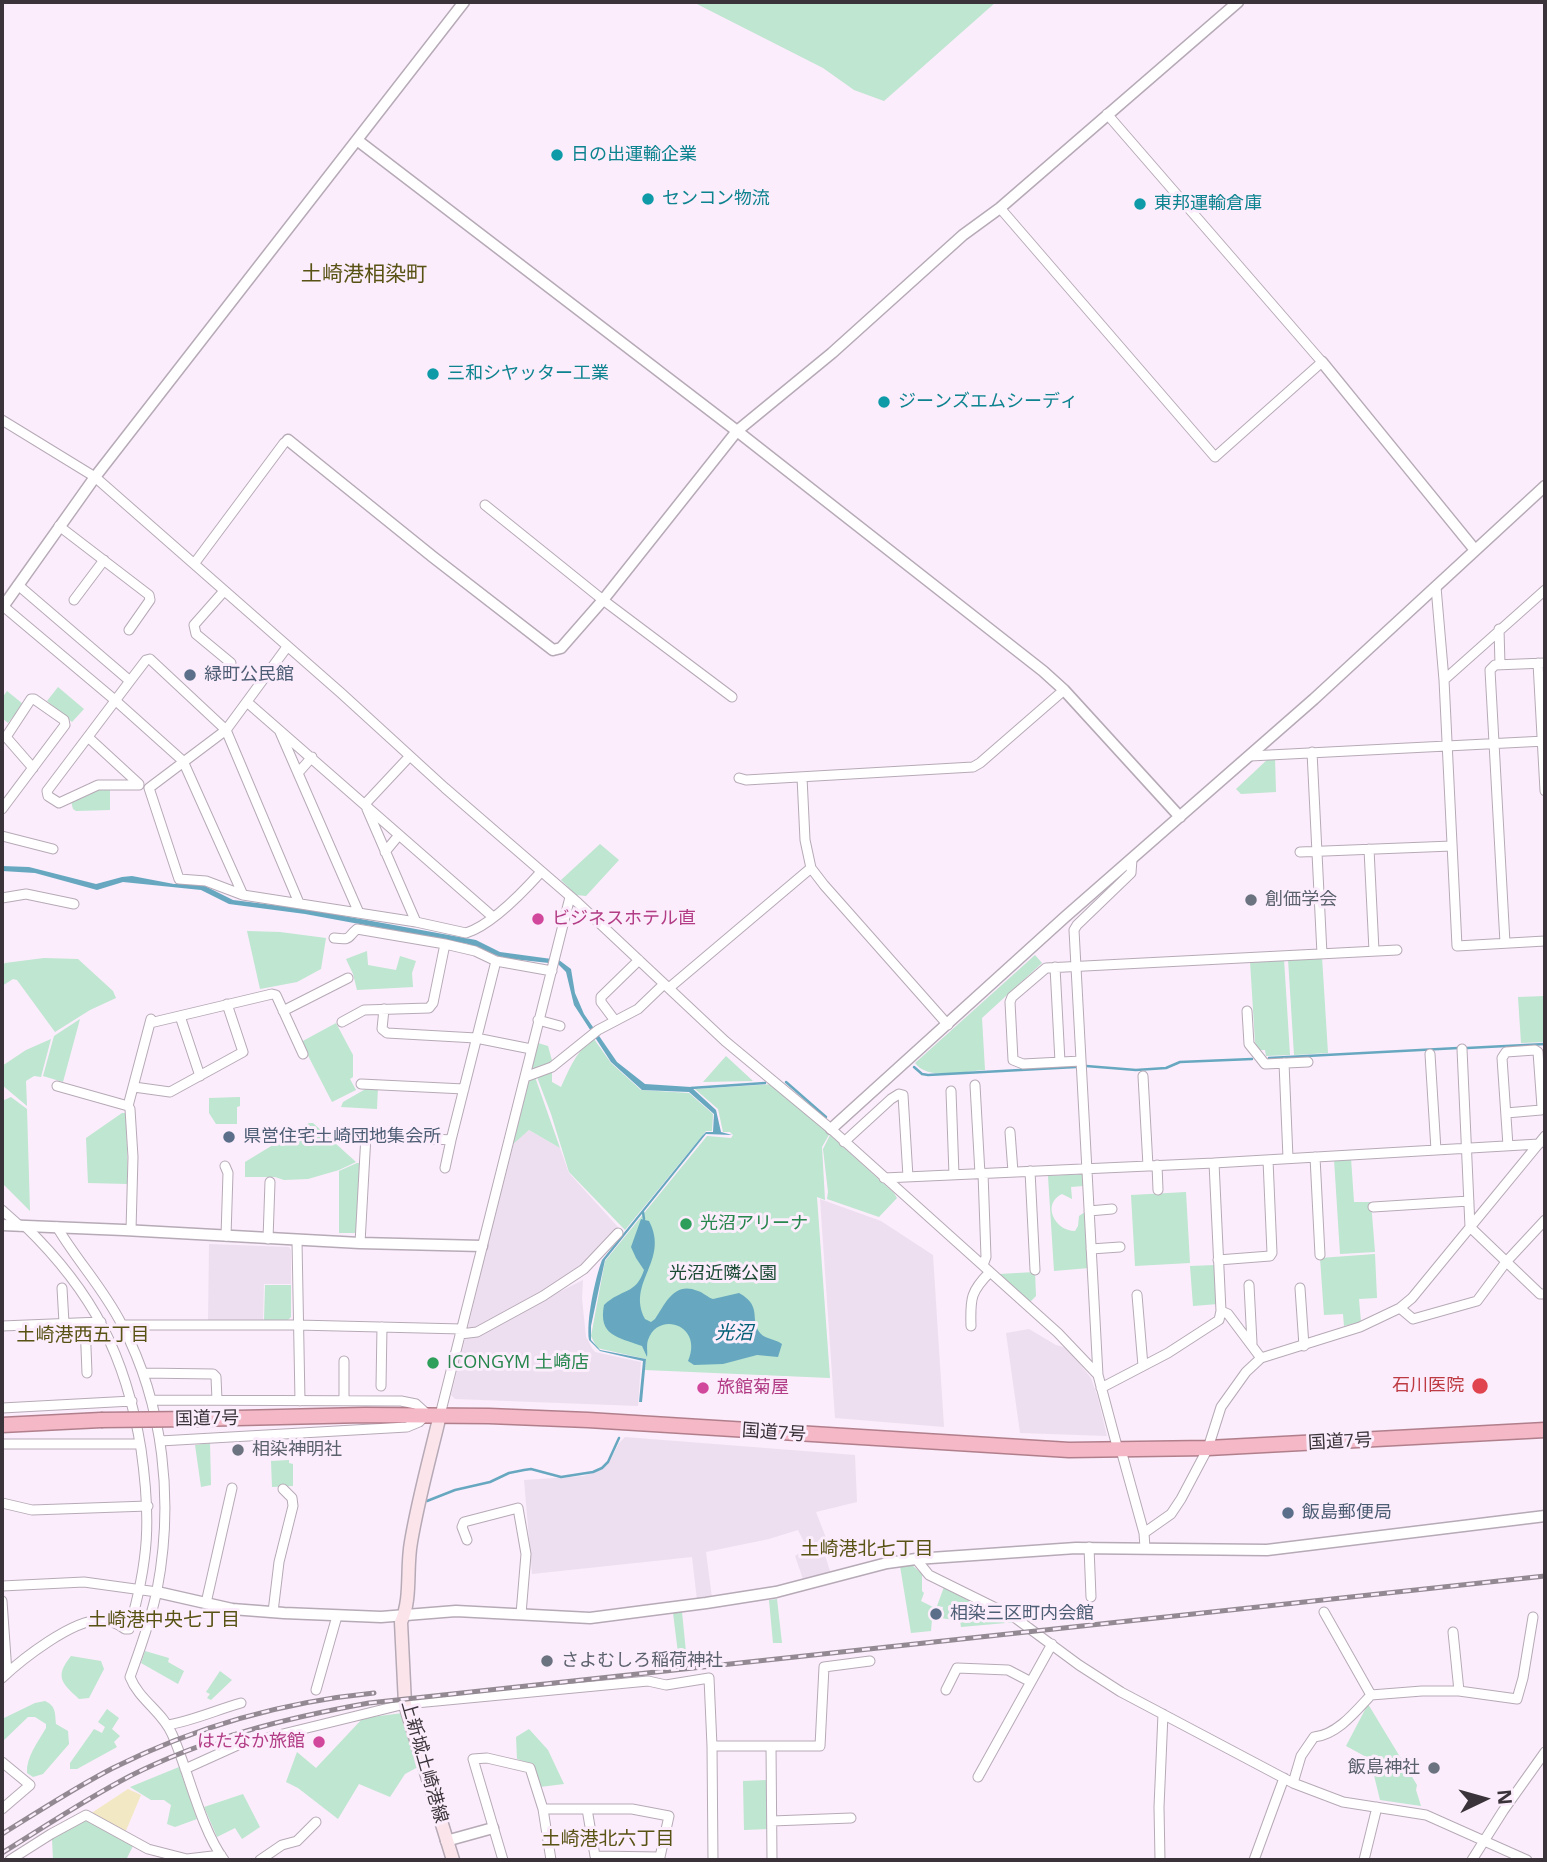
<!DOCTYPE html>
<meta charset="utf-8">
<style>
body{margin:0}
#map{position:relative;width:1547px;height:1862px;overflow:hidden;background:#fbedfb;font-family:"Open Sans",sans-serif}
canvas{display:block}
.frame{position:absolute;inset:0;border:4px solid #3a343a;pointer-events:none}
.north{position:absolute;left:1449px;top:1764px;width:70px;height:70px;-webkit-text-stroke:5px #fbedfb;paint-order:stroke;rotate:85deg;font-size:19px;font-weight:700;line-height:28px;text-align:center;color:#3a343a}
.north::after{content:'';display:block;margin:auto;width:24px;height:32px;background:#3a343a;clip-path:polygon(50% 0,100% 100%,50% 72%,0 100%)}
</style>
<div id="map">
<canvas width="1547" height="1862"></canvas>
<div class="frame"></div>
<div class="north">N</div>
</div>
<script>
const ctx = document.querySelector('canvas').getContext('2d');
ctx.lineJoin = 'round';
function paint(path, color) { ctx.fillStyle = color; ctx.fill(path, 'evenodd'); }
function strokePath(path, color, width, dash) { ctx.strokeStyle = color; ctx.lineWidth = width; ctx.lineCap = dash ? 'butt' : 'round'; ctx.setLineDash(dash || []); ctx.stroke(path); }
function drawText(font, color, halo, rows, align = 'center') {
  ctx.font = font + ' "Open Sans","Noto Sans JP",sans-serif'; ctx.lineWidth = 6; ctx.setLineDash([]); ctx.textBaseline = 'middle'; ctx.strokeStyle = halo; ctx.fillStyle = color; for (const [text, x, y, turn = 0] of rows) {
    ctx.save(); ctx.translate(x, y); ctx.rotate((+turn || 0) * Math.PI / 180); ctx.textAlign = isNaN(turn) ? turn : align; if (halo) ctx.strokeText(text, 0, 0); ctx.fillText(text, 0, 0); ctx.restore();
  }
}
const commercial = new Path2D(`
 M529 1130 560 1148 569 1173 618 1227 581 1267 560 1282 474 1329 468 1327 511 1145Z
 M820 1199 881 1221 933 1255 944 1427 835 1418Z
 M209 1244 289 1247 291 1250V1284H264L263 1321H208Z
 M583 1280 582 1299 586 1337 592 1348 595 1352 641 1362 638 1406 455 1399 451 1395 465 1339Z
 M1029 1329 1056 1345 1067 1348 1091 1378 1098 1398 1107 1436 1020 1433 1006 1333Z
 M625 1437 855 1455 857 1502 816 1512 828 1543 822 1546 831 1574 804 1582 795 1556 807 1548 798 1530 769 1539 706 1552 712 1598 697 1600 692 1557 532 1574 524 1480 584 1476 601 1469 608 1464 619 1443Z`);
const green = new Path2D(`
 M693 2H996L884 101 854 90 823 68Z
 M58 687 84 709 72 722 47 701Z
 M7 691 23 704 8 723 2 718V698Z
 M1269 758H1275L1276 792 1241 794 1236 789Z
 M102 787H110V810L76 811 73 809 71 801Z
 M600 844 619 860 586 896 576 895 561 880Z
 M247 931 280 932 326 938 321 969 297 982 260 989Z
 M367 951 368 965 396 970 400 956 416 961 412 973 413 987 357 990 353 974 346 959Z
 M1035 955 1042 963 982 1018 985 1070C965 1071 928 1081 915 1063Z
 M1322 957 1328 1053 1294 1055 1288 959Z
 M44 958 78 959 113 991 116 998 90 1010 55 1032 17 980 13 979 2 986V966L5 963Z
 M1284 959 1290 1055 1266 1056 1265 1050H1258L1255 1042 1250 961Z
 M1545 996V1042L1521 1043 1518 997Z
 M80 1019 63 1082 43 1076 54 1036Z
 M336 1023 353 1055V1077L350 1079 356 1090 332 1102 301 1042Z
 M51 1039 41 1077 34 1076 26 1081 27 1106 2 1085V1066L26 1050Z
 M594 1039 611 1063 641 1090 689 1093 713 1114 712 1131H706L702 1136 625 1230 569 1172 551 1114 537 1077 552 1071V1082L561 1087C570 1068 576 1051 594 1039Z
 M538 1043 548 1046 553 1064 531 1071Z
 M726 1056 753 1081 703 1082Z
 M535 1077 560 1148 529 1130 512 1145 529 1079Z
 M774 1084 830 1133 822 1147 825 1200 817 1197 830 1378 645 1370 646 1359 597 1348 591 1336 605 1261 707 1136 731 1138 733 1135 730 1132H723L718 1109 695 1089Z
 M369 1087H378L377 1109 341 1107 343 1102Z
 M11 1097 27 1109 30 1211 2 1183V1101Z
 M240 1097V1106L237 1107V1124H216L209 1113V1098Z
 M122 1113H126L128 1184 88 1183 86 1138Z
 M309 1123H313L356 1162 339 1170 308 1179 284 1180 275 1177H245V1162Z
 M830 1135 894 1193 897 1198 879 1217 827 1199 828 1192 823 1149Z
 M1351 1158 1354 1202H1371L1375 1252 1340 1254 1334 1159Z
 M357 1163H360L357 1233H339V1171Z
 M1083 1174V1186L1071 1187 1072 1199 1062 1194C1041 1204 1055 1231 1075 1231L1078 1226 1079 1216 1085 1212 1089 1268 1054 1271 1048 1176Z
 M1186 1192 1190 1263 1135 1266 1131 1195Z
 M1375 1254 1377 1298 1359 1299 1361 1322 1344 1326 1343 1314 1324 1315 1320 1258Z
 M1216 1265 1218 1304 1193 1306 1190 1266Z
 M1035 1272 1036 1296 1030 1302 999 1274Z
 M265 1285H291V1317L287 1321H264Z
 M210 1443 211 1485 201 1487 195 1445Z
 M289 1460V1463L293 1464V1486L272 1487 271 1461Z
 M912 1565 922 1574V1591L924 1593 921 1601 933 1607 931 1631 911 1633 900 1566Z
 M944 1587 1017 1622 961 1627 960 1621 941 1618 943 1607 937 1606Z
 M777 1599 782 1643H773L769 1600Z
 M682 1612 686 1652 678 1653 673 1613Z
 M145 1651 169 1658 168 1662 184 1671 178 1684 141 1663Z
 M71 1656 101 1661 104 1669 89 1698 79 1699C62 1683 54 1677 71 1656Z
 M220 1671 232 1680 211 1700 207 1698 210 1694 206 1692Z
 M45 1701C56 1706 55 1713 56 1724L68 1731 69 1744 43 1774 33 1777 27 1773C26 1757 38 1742 46 1728V1724L35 1717H28L2 1742V1719L35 1703Z
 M1368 1704 1417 1785 1416 1790 1421 1806 1380 1800 1370 1759 1346 1746Z
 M107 1709 119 1718 112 1729 120 1736 114 1742 117 1747 77 1769H70V1763L94 1729 102 1733 105 1727 98 1722Z
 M403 1713 418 1767 405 1774 390 1797 359 1784 338 1819 298 1788 286 1782 297 1752 316 1768 363 1718Z
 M529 1729 548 1750 564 1784 540 1787 532 1764 517 1759 516 1737Z
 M179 1767 197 1819 175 1827 167 1824 171 1805 164 1800H151L130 1787Z
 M767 1780 768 1829 744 1830 743 1781Z
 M243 1794 260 1827 242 1839 235 1828 217 1837 204 1807Z
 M85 1820 133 1846 126 1860H53L52 1838Z`);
const sand = new Path2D(`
 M128 1789 141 1795 125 1833 90 1814Z`);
const water = new Path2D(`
 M2 866 29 867 96 884 122 877 132 876 174 884H201L233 900 306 909 476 940 500 952 559 960 571 969 575 993 584 1014 617 1062 645 1084 691 1087 716 1110 721 1132 732 1135 706 1134 605 1260 591 1326V1340L600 1350 646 1359 642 1402H639L643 1361 600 1351 589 1340C586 1321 595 1279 602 1260L702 1136 706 1132H713L714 1114 689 1092 642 1090 611 1062 574 1005 566 972 558 964 503 958 468 944 305 914 229 904 201 890 123 882 97 890 35 873 2 871Z
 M641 1219 649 1221C670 1261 626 1282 645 1319L651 1322 655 1319C666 1303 674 1281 698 1291 704 1293 707 1297 713 1299L739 1293C764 1307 748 1320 761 1334 766 1339 775 1339 782 1344L778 1357 757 1355 723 1364 694 1365 688 1361C704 1325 658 1310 648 1340 646 1346 648 1352 647 1357L642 1346C618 1337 598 1336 604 1305 622 1288 636 1295 644 1270L636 1258 631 1247Z`);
const stream = new Path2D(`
 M1467 1048 1545 1044
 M1269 1058 1458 1048
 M1086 1066 1136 1070 1166 1068 1180 1062 1252 1059
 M914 1067 922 1074 928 1075 1076 1067
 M786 1082 826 1117
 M691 1088 765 1083
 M643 1212 644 1219
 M427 1501 455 1490 490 1482 509 1473 524 1470 531 1469 561 1477 593 1472 602 1468 608 1462 619 1438`);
const minor = new Path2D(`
 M1000 208 1215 457 1322 362 1107 114
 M2 420 95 477 341 693 445 788 578 903 725 1041 831 1129 1058 1333 1098 1375
 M485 505 603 600 732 697
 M59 526 149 595 150 600 129 630
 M194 564 284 443 288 440
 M18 585 130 681 47 791 48 796 59 803 98 785H139
 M1436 587 1444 680 1457 946 1545 941
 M224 591 194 625 196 634 231 663
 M74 600 104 560
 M3 606 116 701 183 761 243 895
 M1499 629 1500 665
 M287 647 226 730 149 788 179 879 206 881 243 895 416 922 466 933C492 925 523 892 541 872
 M1538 663 1545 791
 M1444 680 1545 590
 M130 681 146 660 150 659 226 730 299 903
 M247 702 493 917
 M280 732 359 913
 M89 738 139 784
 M1312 752 1322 954
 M1250 756 1545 741
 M298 773 312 757
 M802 777 805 840 811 868 824 885 948 1025
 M739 778 746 780 973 767 980 763 1064 690
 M365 804 409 757
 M2 809 65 725 64 720 34 699H31L6 737 33 768
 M367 809 416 922
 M2 836 53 849
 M1369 849 1374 951
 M385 852 399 835
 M1300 852 1452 846
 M2 898 26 894 74 904
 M334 938C353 940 346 938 357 929L445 944 475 951 496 961 552 971
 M1505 943 1490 670 1495 665 1545 663
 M1055 967 1060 1062
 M669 988 811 868
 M384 1009 382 1029 387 1033 476 1038 531 1049
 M283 1011 348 978
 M1247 1011 1249 1044 1265 1064 1308 1062
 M180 1016 200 1076
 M613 1018 601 1002V997L639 960
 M538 1020 560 1026
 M342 1022 364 1010 429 1008 433 1003 445 944
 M150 1023 272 994 276 995 303 1054
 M1462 1049 1470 1227 1540 1294H1545
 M1430 1054 1436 1150
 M1081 1061 1023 1064 1013 1060 1010 1002 1012 997 1046 968 1397 950
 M1284 1063 1288 1158
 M1143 1076 1148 1166
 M525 1077 552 1067 598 1030 638 1009 664 984
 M361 1084 464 1089
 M975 1085 980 1174
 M57 1086 128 1106 130 1109 133 1157 131 1230
 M134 1087 170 1092 243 1052 227 1004
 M951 1091 954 1175
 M128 1106 151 1019
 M1506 1113 1541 1110 1542 1107 1538 1052 1535 1050 1506 1052 1502 1058 1508 1146
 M1010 1132 1013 1172
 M337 1133 451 1140 496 961
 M844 1142 891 1099 899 1094 903 1095 908 1177
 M1315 1157 1320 1255
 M1157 1165 1158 1190
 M225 1166 228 1173 226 1236
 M445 1168 451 1140
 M1030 1171 1035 1270
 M983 1173 986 1257 983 1265
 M884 1178 1214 1163 1539 1144
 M1373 1207 1469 1201
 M2 1210 20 1226
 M1089 1211 1112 1209
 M57 1227C77 1261 104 1289 122 1325 164 1405 174 1502 157 1590 151 1620 140 1649 130 1677 139 1700 163 1712 172 1734 189 1772 200 1827 224 1860
 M268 1239 270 1182
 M297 1241 300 1401
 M360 1243 366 1135
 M1091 1249 1120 1247
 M1218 1260 1270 1256 1272 1253 1268 1160
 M1249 1285 1252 1343
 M62 1288 64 1323
 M1300 1288 1304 1346
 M1137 1295 1143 1366
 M1400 1308 1413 1319 1477 1301 1506 1262 1545 1220
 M1221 1311 1228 1314 1261 1358
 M85 1323 87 1373
 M123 1325H297L462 1329
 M2 1326 101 1322
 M971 1326C970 1298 971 1291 990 1272
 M460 1334 477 1332 543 1296 584 1269 618 1233
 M344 1361V1401
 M143 1373 213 1374 216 1377 217 1400
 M381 1386 382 1327
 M1101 1388 1168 1353 1219 1320 1221 1311 1214 1163
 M153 1400 401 1401 416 1404 427 1414 419 1422 407 1427 160 1441
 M2 1408 132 1401
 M440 1415 570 897
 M2 1444H140
 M1118 1450 1098 1375 1074 930 1077 925 1131 873 1132 859
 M1121 1450 1144 1533 1145 1548
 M2 1503 32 1510 148 1506
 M1144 1533 1171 1514 1181 1499 1208 1448 1221 1407 1246 1372 1261 1358 1360 1327 1400 1308 1412 1298 1545 1136
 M467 1540 462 1527 464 1522 518 1508 526 1554 521 1614
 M1089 1547 1091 1597
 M916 1559 929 1575 1014 1617 1079 1665 1121 1692 1293 1783 1343 1802 1426 1815 1527 1860
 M2 1586 84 1582 157 1592
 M2 1601 7 1673
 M206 1603 232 1488
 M273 1612 279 1562 293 1506 292 1498 283 1489
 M1324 1612 1371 1695
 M1453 1632 1459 1691
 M2 1678C22 1659 72 1620 100 1620 110 1620 117 1623 125 1629H129C149 1561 151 1519 141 1449 126 1356 93 1292 25 1226
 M316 1690 337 1616
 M946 1690 957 1668 1008 1670 1031 1682
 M167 1725C192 1721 216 1710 241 1703
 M771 1746H820L824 1667 870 1661
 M2 1762 30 1785 2 1809
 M185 1769 238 1745 405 1704 648 1681 666 1685 709 1678 712 1746
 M978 1777 1052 1644
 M1293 1783 1301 1756 1314 1737C1337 1735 1356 1711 1371 1695L1422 1691H1459L1517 1699 1523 1678 1533 1617
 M543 1809 551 1860
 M772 1821 851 1818
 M10 1860 51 1834 86 1815 148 1849 187 1859 221 1855
 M260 1860 282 1845 297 1841 316 1822
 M503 1860 473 1759 487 1758 530 1768 543 1809H632L669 1816 660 1857 595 1856 587 1809
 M713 1860 712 1746H771L772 1860
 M1160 1860 1159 1807 1163 1714
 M1254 1860 1284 1778
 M1364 1860 1377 1807
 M1472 1860 1503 1811 1545 1752`);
const tertiary = new Path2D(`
 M357 140 737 431 1043 671 1064 690 1180 817
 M1322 362 1475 550
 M288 440 433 557 553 650 561 648 603 600 737 431 832 353 963 235 1000 208 1238 2
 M2 608 95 477 464 2
 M831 1129 1065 917 1314 699 1545 486
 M2 1225 124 1230 360 1243 482 1246
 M157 1592 232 1609 284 1613 381 1617 456 1611 590 1618 706 1603 776 1592 887 1563 916 1559 1076 1548 1267 1550 1545 1516
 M446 1841 493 1828`);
const secondary = new Path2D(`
 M440 1415C430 1457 418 1500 411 1542 406 1569 412 1598 401 1622L405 1704 453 1860`);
const trunk = new Path2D(`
 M195 1419 365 1415 489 1416 588 1420 1069 1450 1208 1448 1545 1430
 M2 1425 101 1420`);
const rail = new Path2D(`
 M2 1834C38 1812 74 1788 113 1768 195 1727 282 1702 374 1693
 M2 1853C44 1827 86 1799 130 1776 205 1738 286 1718 369 1703L1545 1576`);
const trunkBridge = new Path2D(`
 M101 1420 195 1419`);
const markers = [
 [557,155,7,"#0f9aa8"],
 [648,199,7,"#0f9aa8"],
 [1140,204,7,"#0f9aa8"],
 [433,374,7,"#0f9aa8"],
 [884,402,7,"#0f9aa8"],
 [190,675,7,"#5c6f8a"],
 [1251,900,7,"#6b7280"],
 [538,919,7,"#d1479c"],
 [229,1137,7,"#5c6f8a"],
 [686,1224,7,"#2e9e5b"],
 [433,1363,7,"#2e9e5b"],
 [1480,1386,9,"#e0444e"],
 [703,1388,7,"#d1479c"],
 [238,1450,7,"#6b7280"],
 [1288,1513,7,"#5c6f8a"],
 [936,1614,7,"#5c6f8a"],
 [547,1661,7,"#6b7280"],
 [319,1742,7,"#d1479c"],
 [1434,1768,7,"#6b7280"]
];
const cultureNames = [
 ["日の出運輸企業",571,155],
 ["センコン物流",662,199],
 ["東邦運輸倉庫",1154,204],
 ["三和シヤッター工業",447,374],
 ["ジーンズエムシーディ",898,402]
];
const serviceNames = [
 ["緑町公民館",204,675],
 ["県営住宅土崎団地集会所",243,1137],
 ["飯島郵便局",1302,1513],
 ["相染三区町内会館",950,1614]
];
const worshipNames = [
 ["創価学会",1265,900],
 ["相染神明社",252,1450],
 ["さよむしろ稲荷神社",561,1661],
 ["飯島神社",1420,1768,"right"]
];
const hotelNames = [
 ["ビジネスホテル直",552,919],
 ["旅館菊屋",717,1388],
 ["はたなか旅館",305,1742,"right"]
];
const leisureNames = [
 ["光沼アリーナ",700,1224],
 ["ICONGYM 土崎店",447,1363]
];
const parkNames = [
 ["光沼近隣公園",723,1274]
];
const healthNames = [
 ["石川医院",1464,1386]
];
const streetNames = [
 ["国道7号",207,1419,-1],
 ["国道7号",774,1433,4],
 ["国道7号",1340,1442,-3],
 ["上新城土崎港線",424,1762,74]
];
const waterNames = [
 ["光沼",734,1334]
];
const neighbourhoodNames = [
 ["土崎港西五丁目",83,1336],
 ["土崎港北七丁目",867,1550],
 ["土崎港中央七丁目",164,1621],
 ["土崎港北六丁目",608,1840]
];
const quarterNames = [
 ["土崎港相染町",364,275]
];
paint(commercial, '#eedff0');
paint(green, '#bee6d0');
paint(sand, '#f2e8c3');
paint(water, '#67a8c0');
strokePath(stream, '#67a8c0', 2.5);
strokePath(minor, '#b7aab7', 11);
strokePath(tertiary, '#b7aab7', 13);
strokePath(secondary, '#b7aab7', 15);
strokePath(trunk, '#b17f8c', 17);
strokePath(minor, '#fff', 9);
strokePath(tertiary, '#fff', 10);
strokePath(secondary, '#fbe5ea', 12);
strokePath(trunk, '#f4b8c6', 14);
strokePath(rail, '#938993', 5);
strokePath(rail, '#fbedfb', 2.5, [8]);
strokePath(trunkBridge, '#b17f8c', 17, []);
strokePath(trunkBridge, '#f4b8c6', 14);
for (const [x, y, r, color] of markers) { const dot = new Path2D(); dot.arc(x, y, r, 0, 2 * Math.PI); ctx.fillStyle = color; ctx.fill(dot); strokePath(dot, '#fbedfb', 2.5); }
drawText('18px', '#0d838f', '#fbedfb', cultureNames, 'left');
drawText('18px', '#4e5e75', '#fbedfb', serviceNames, 'left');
drawText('18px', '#5b616d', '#fbedfb', worshipNames, 'left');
drawText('18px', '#b23c85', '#fbedfb', hotelNames, 'left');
drawText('18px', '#27864d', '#fbedfb', leisureNames, 'left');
drawText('18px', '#1b4a34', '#fbedfb', parkNames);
drawText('18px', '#be3a42', '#fbedfb', healthNames, 'right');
drawText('18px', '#3a343a', '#fbedfb', streetNames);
drawText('italic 19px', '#005e76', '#fbedfb', waterNames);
drawText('19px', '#595215', '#fbedfb', neighbourhoodNames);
drawText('21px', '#595215', '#fbedfb', quarterNames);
</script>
